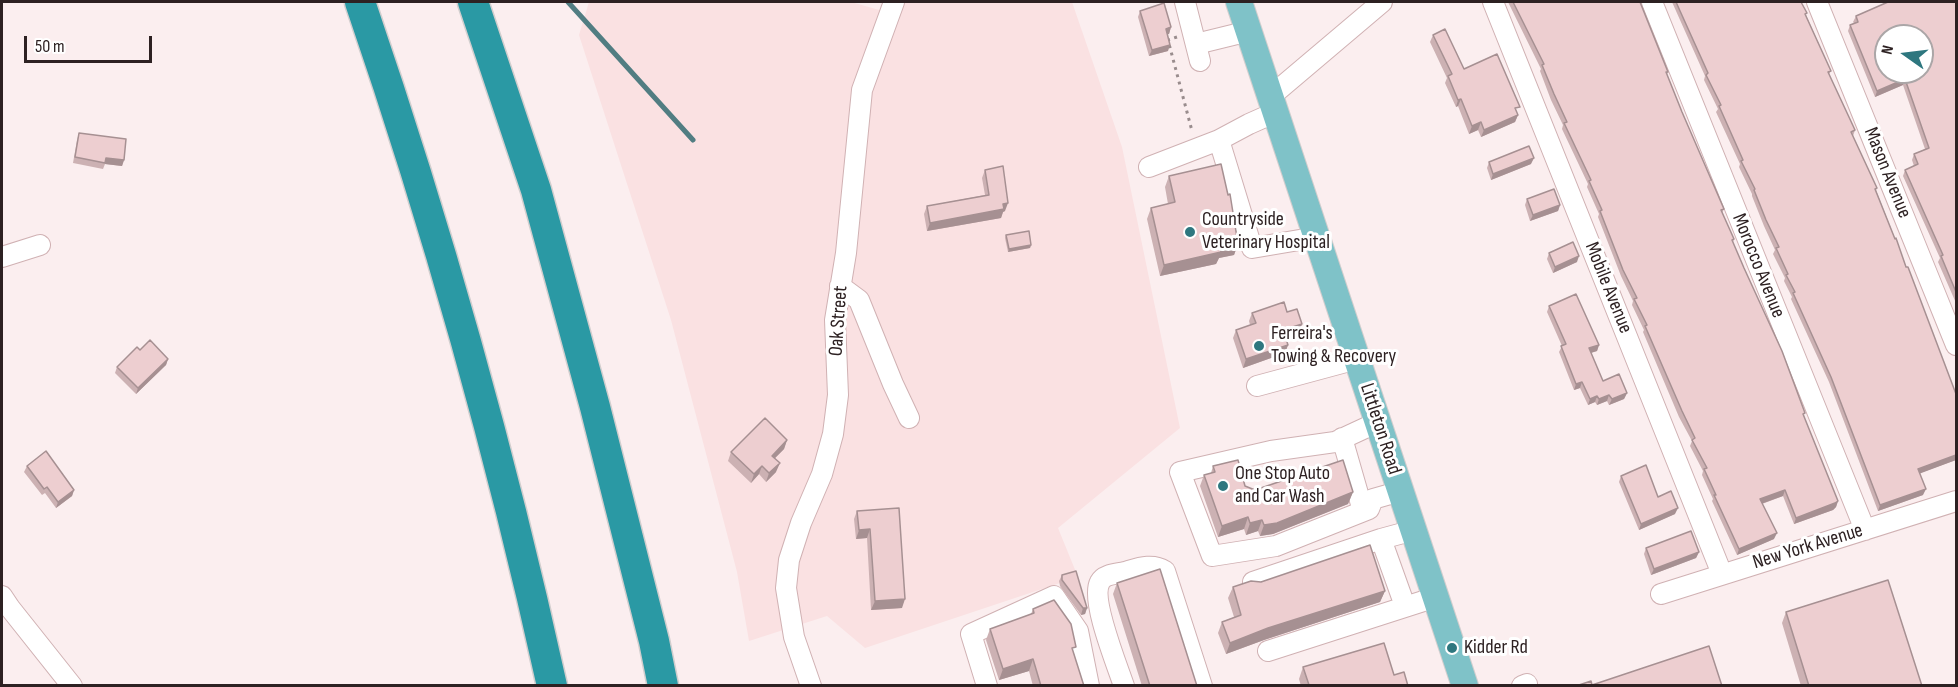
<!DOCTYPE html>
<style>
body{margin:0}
#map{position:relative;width:1958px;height:687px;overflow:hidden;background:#fbeeef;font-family:"Sofia Sans Condensed",sans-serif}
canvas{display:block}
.frame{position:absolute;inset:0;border:3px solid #2d2122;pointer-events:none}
.north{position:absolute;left:1874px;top:24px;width:60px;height:60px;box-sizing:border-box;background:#fff;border:2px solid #aba6a7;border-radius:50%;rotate:284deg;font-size:16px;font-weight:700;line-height:24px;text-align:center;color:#2d2122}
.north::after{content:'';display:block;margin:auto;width:21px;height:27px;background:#2e777f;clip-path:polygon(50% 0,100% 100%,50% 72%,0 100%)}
.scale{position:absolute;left:24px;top:36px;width:128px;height:27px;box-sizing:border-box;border:3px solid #2d2122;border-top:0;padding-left:8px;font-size:18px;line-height:21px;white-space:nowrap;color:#2d2122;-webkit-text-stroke:4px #fff;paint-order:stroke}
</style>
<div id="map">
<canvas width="1958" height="687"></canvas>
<div class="frame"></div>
<div class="north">N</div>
<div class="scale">50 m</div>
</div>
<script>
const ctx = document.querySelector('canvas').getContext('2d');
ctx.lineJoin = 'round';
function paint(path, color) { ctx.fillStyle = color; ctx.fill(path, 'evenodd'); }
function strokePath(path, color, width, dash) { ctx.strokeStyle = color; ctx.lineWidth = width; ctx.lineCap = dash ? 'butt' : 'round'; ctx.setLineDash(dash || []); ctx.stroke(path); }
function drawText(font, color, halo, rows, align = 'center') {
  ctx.font = font + ' "Sofia Sans Condensed",sans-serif'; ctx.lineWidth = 6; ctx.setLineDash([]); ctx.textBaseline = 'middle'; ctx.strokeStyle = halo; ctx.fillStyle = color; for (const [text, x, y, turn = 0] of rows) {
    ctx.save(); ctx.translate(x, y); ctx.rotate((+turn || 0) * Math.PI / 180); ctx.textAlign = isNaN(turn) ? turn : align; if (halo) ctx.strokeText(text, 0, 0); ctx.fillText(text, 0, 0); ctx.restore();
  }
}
const built = new Path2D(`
 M589 2H851L897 15 904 2H1072L1122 147 1180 428 1058 528 1078 577 865 648 827 616 749 641 737 572 671 320 579 35Z`);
const stream = new Path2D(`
 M568 2 693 140`);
const path = new Path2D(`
 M1177 37 1168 40 1192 131`);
const minor = new Path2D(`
 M1185 2 1200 61
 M1493 2 1722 574
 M1652 2 1865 530
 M1817 2 1956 345
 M1196 44 1249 31
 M1271 96 1382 2
 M1276 112 1249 124 1219 140 1252 248 1317 237
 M1149 167 1219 140
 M2 257 40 245
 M840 286 859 300 893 384 909 418
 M1257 386 1357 359
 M1378 422 1335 442 1271 451 1180 472 1212 556 1276 546 1369 509 1373 499 1401 491
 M1342 438 1363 511
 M1381 539 1405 606
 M1253 582 1381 539 1414 530
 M1661 594 1956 501
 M2 596 10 608 72 686
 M1268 651 1436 597
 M811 686 794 637 786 588 789 560 801 523 822 474 833 434 838 395 835 320 846 253 862 90 894 2
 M987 686 971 634 1054 596 1078 631 1089 686
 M1124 686C1117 665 1090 599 1100 582 1104 574 1117 574 1125 572 1139 568 1152 563 1165 571L1202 686
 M1522 686 1527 684`);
const major = new Path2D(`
 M1239 2 1465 686`);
const highway = new Path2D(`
 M360 2C437 226 501 454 552 686
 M473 2 536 190 595 407 654 641 663 686`);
const wall = new Path2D(`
 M1508 2H1640L1668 72 1667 74 1682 112 1724 209 1722 213 1734 239 1733 242 1838 501 1836 507 1833 510 1794 524 1783 496 1762 504 1774 539 1737 555 1712 501 1713 499 1702 475 1703 471 1690 446 1692 441 1679 417 1643 332 1644 330 1632 305 1633 301 1621 276 1598 217 1599 214 1587 187 1588 184 1562 129 1563 125 1551 100 1540 71 1541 69Z
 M1672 2H1801L1806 15 1831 71 1829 74 1855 130 1853 136 1877 188 1876 190 1956 394V460L1920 473 1923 495 1878 511 1829 382 1791 299 1792 297 1784 281 1785 278 1773 254 1775 250 1764 226 1752 196V194L1739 167 1740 164 1716 112 1718 109 1704 80 1705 76Z
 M1883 2H1956V303L1938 262 1940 258 1903 176 1905 170 1914 166 1912 160 1914 154 1925 149 1903 85 1875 97 1848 31 1850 25 1854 23 1853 22 1856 16 1884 4Z
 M1140 11 1171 27 1169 34H1167L1168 51 1149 56 1138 17Z
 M1433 35 1464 69 1517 113 1518 115 1515 122 1481 137 1478 130 1469 134 1458 106 1456 107 1445 83 1447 78 1430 42Z
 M79 133 124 160 122 166 105 164 103 169 73 163 77 140Z
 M1489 162 1531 164 1491 180 1487 168Z
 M985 170 1005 211 1003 212 1001 218 927 231 924 214 927 206 985 195 982 178Z
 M1169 176 1238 244 1234 255 1219 258 1216 264 1160 276 1147 219 1151 208 1168 204 1165 187Z
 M1527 199 1560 205 1558 211 1530 221 1525 205Z
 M1006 235 1031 245 1030 248 1008 252 1005 238Z
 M1549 253 1577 262 1553 273 1547 259Z
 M1549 306 1599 345 1597 351 1591 353 1603 381 1627 393 1624 399 1609 405 1607 401 1597 405 1595 402 1588 405 1580 388 1574 390 1559 352 1562 346 1547 312Z
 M1287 312 1302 324 1299 332 1285 337 1288 345 1285 353 1243 368 1233 338 1236 330 1250 325 1249 321 1252 313Z
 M168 359 166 365 136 394 115 373 117 367Z
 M787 440 784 449 775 458 776 472 766 482 759 474 751 483 728 461 731 452Z
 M27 466 74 490 72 496 56 508 45 493 42 495 24 472Z
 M1213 466 1245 486 1255 490 1353 492 1348 504 1273 534 1260 536 1258 531 1246 535 1244 529 1218 537 1200 486 1204 475 1211 473Z
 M1621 476 1658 497 1675 514 1639 530 1619 482Z
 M899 508 902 608 871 610 867 538 856 539 854 519 857 511Z
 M1646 548 1699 552 1696 558 1651 575 1644 554Z
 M1062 575 1087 608 1085 614 1081 615 1060 586 1059 581Z
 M1117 583 1197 686H1142L1113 594Z
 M1233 587 1385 591 1380 602 1264 640 1226 654 1218 633 1222 622 1234 617 1228 598Z
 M1033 609 1073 653 1084 686H1033L1029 671 999 680 986 640 990 629 1031 614Z
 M1786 612 1922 686H1801L1782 623Z
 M1303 667 1394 675 1408 686H1301L1299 679Z`);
const shadedWall = new Path2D(`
 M1171 27 1169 34 1163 35 1166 29Z
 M1170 45 1168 51 1149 56 1152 50Z
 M1905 79 1903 85 1875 97 1877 91Z
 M1461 99 1458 106 1456 107 1458 100Z
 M1518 115 1515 122 1481 137 1484 130Z
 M1481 122 1478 130 1469 134 1472 126Z
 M106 158 124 160 122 166 105 164Z
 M1534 158 1531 164 1491 180 1493 174Z
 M1008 203 1005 211 1003 212 1001 218 927 231 930 223Z
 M1560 205 1558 211 1530 221 1533 215Z
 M1238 244 1234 255 1219 258 1216 264 1160 276 1164 265 1220 247Z
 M1031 245 1030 248 1008 252 1009 249Z
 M1579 256 1577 262 1553 273 1555 267Z
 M1302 324 1299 332 1280 339 1283 330Z
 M1288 345 1285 353 1243 368 1246 359Z
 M1599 345 1597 351 1587 354 1589 348Z
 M168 359 166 365 136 394 138 388Z
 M1582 382 1580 388 1574 390 1576 384Z
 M1627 393 1624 399 1609 405 1612 399Z
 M1609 395 1607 401 1597 405 1599 399Z
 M1597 396 1595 402 1588 405 1590 399Z
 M787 440 784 449 769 464 772 456Z
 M1956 455V460L1916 475 1918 469Z
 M780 463 776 472 766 482 769 473Z
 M762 466 759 474 751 483 754 474Z
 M1926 489 1923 495 1878 511 1880 505Z
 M74 490 72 496 56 508 58 502Z
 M1785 490 1783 496 1758 505 1760 499Z
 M1353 492 1348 504 1273 534 1260 536 1264 525Z
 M1838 501 1836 507 1833 510 1794 524 1796 518Z
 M1678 508 1675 514 1639 530 1641 524Z
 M1248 517 1244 529 1218 537 1222 526Z
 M1262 520 1258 531 1246 535 1250 523Z
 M870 529 867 538 856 539 859 530Z
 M1777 533 1774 539 1737 555 1739 549Z
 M1699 552 1696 558 1651 575 1654 569Z
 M1385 591 1380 602 1264 640 1226 654 1230 643 1268 628Z
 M905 599 902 608 871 610 875 601Z
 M1083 608H1087L1085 614 1081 615Z
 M1033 659 1029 671 999 680 1003 669Z`);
const building = new Path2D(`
 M1513 2H1640L1668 72H1666L1682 112 1724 209 1721 210 1734 239 1732 240 1744 268 1782 351 1805 413 1803 414 1838 501 1835 503 1796 518 1785 490 1760 499 1777 533 1739 549 1714 495H1716L1704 469 1707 468 1692 440 1695 438 1682 411 1645 326 1647 325 1634 299 1637 298 1623 270 1600 211 1602 210 1589 181 1591 180 1564 123 1567 122 1554 94 1542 65 1544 64Z
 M1676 2H1801L1807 13 1805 14 1831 71 1828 72 1855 130 1851 132 1877 188 1875 189 1895 239 1896 238 1906 267H1908L1956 394V455L1918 469 1926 489 1880 505 1831 377 1793 293 1795 292 1786 275 1788 274 1776 248 1779 247 1766 220 1754 190 1755 189 1741 161 1743 160 1719 106 1721 105 1706 75 1708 73Z
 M1888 2H1956V292L1941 256 1943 255 1905 170 1918 164 1914 154 1929 148 1905 79 1877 91 1850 25 1858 22 1856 16ZM1886 36H1922V72H1886Z
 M1164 3 1171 27 1166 29 1170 45 1152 50 1140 11Z
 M1445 29 1464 69 1497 54 1520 107 1515 108 1518 115 1484 130 1481 122 1472 126 1461 99 1458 100 1448 76 1452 74 1433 35Z
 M79 133 126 139 124 160 106 158 105 163 75 157Z
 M1529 146 1534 158 1493 174 1489 162Z
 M1221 164 1228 195 1230 194 1238 244 1220 247 1221 252 1164 265 1151 208 1175 202 1169 176Z
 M1003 166 1008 203 1003 204 1004 209 930 223 927 206 989 195 985 170Z
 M1554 189 1560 205 1533 215 1527 199Z
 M1029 231 1031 245 1009 249 1006 235Z
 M1573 242 1579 256 1555 267 1549 253Z
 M1576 294 1599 345 1589 348 1603 381 1619 374 1627 393 1612 399 1609 395 1599 399 1597 396 1590 399 1582 382 1576 384 1561 346 1566 344 1549 306Z
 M1284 302 1287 312 1297 309 1302 324 1283 330 1288 345 1246 359 1236 330 1256 323 1252 313Z
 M150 340 168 359 138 388 117 367 137 347 140 350Z
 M765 418 787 440 772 456 780 463 769 473 762 466 754 474 731 452Z
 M46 451 74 490 58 502 47 487 44 489 27 466Z
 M1238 460 1245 486 1255 490 1343 460 1353 492 1277 523 1264 525 1262 520 1250 523 1248 517 1222 526 1204 475 1215 472 1213 466Z
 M1646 465 1658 497 1671 491 1678 508 1641 524 1621 476Z
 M899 508 905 599 875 601 870 529 859 530 857 511Z
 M1691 531 1699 552 1654 569 1646 548Z
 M1370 545 1385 591 1268 628 1230 643 1222 622 1241 615 1233 587 1251 581 1261 582Z
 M1160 569 1197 686H1150L1117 583Z
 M1076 571 1087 608H1083L1062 580V575Z
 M1888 580 1922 686H1809L1786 612Z
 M1054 600 1071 624 1076 647 1072 648 1084 686H1041L1033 659 1003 669 990 629 1034 613 1033 609Z
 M1384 643 1394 675 1404 672 1408 686H1308L1309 685 1303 667Z
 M1709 646 1722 686H1576L1591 681 1592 685Z`);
const markers = [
 [1190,232,6,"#2e777f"],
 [1259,346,6,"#2e777f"],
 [1223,486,6,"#2e777f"],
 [1452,648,6,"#2e777f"]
];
const streetNames = [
 ["Mason Avenue",1887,173,68],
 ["Morocco Avenue",1758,266,68],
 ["Mobile Avenue",1608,288,68],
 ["Oak Street",839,321,-86],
 ["Littleton Road",1380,429,72],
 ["New York Avenue",1808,547,-17]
];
const poiNames = [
 ["Countryside",1202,220],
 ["Veterinary Hospital",1202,243],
 ["Ferreira's",1271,334],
 ["Towing & Recovery",1271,357],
 ["One Stop Auto",1235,474],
 ["and Car Wash",1235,497],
 ["Kidder Rd",1464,648]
];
paint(built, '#fae1e2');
strokePath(stream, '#517d82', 5);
strokePath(minor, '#d0b1b3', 22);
strokePath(major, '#d1cece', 28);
strokePath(highway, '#d1cece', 33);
strokePath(path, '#998c8d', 3, [3, 4.5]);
strokePath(minor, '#fff', 20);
strokePath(major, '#7fc2c8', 26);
strokePath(highway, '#2a99a4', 30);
paint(wall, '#ccb1b3');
paint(shadedWall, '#a69092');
paint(building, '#edced0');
strokePath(building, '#a69092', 1.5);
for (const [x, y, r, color] of markers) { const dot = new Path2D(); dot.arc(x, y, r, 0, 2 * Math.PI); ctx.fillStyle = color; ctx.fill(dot); strokePath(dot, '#fff', 2); }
drawText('20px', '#2d2122', '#fff', streetNames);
drawText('20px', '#2d2122', '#fff', poiNames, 'left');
</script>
